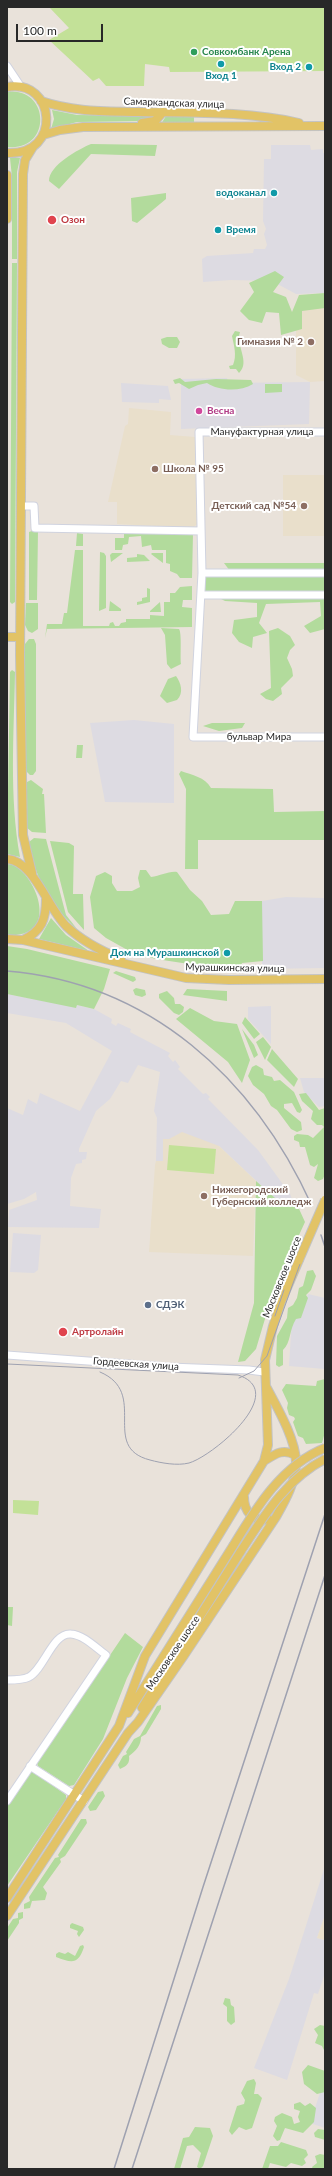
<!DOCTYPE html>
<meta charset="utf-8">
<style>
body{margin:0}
#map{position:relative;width:332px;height:2176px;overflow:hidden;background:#e9e2da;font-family:Lato,sans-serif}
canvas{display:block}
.frame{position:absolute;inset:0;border:8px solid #282828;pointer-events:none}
.scale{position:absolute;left:16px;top:24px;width:87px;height:18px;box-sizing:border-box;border:2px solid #282828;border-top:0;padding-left:5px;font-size:12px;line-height:14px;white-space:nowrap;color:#282828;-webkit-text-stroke:3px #fff;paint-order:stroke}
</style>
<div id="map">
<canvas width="332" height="2176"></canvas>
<div class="frame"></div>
<div class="scale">100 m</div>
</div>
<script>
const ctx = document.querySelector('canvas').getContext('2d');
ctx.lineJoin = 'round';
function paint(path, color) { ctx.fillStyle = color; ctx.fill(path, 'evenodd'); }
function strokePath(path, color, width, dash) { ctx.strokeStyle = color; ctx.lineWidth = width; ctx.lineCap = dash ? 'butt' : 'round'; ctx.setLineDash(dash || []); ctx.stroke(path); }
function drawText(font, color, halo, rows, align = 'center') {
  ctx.font = font + ' Lato,sans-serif'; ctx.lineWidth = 4; ctx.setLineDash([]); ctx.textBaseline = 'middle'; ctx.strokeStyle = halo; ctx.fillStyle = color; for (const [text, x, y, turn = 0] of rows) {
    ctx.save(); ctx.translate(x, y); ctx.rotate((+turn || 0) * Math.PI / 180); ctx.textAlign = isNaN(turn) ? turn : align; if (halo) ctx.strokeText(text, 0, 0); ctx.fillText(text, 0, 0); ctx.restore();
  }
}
const industrial = new Path2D(`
 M271 145H310L311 150 323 149V153H325V293L296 294 272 281 231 280 203 282 202 259 207 256 253 253 254 249H265L267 245 264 234 266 229 263 221 264 159H271Z
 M227 378 228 383 310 382 309 424 181 429V379Z
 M121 383 168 386 171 400 159 399V403L122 402Z
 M134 720 174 724V803L105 802 90 723Z
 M286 897 324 898 325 968 262 969V901Z
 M7 994 76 1007 77 1005 94 1009 112 1019 111 1023 116 1026 118 1023 131 1029 130 1032 170 1053 168 1056 173 1062 175 1060 180 1067 178 1069 203 1094 206 1093 210 1097 208 1099 258 1150 290 1194 292 1199 284 1207 219 1146 163 1162 156 1161 157 1118 154 1111 160 1072 138 1065 128 1083 121 1081 110 1099 96 1111 79 1149V1152H87L86 1159 82 1160V1163L76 1164 71 1178 70 1206 101 1209 99 1228 8 1227 9 1210 37 1200 36 1192 24 1199 7 1204V1108L23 1115 28 1099 37 1104 40 1093 80 1111 112 1051 66 1023 7 1013Z
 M271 1006V1044L248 1019V1007Z
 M300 1078H325V1106L319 1107 304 1092Z
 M13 1233 41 1235 38 1270 34 1273 10 1272Z
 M308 1294 325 1298V1369L289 1366 292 1317H301Z
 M325 1866V1915L317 1938 325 1940V1973L318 1994 314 1993 287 2080 254 2068 289 1979Z
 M323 2084 325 2085V2128L310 2123Z`);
const education = new Path2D(`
 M325 307V381L310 382 296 375V308Z
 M129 408 171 412 170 435 195 437 197 524 193 528 117 524V502H108L125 426 128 424Z
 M283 475H325V536H283Z
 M182 1132 219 1146 256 1181 253 1256 149 1252 155 1165 156 1161H163V1139H169Z
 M325 1915V1940L317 1938Z`);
const green = new Path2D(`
 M7 92C50 86 53 152 7 147Z
 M52 110 77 115 151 116 150 119 144 121 77 122 51 129 54 119Z
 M166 116 194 117V124H161Z
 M91 144 157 145 155 156 91 154 59 189 49 181C49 165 79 149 91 144Z
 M10 158H20L17 172V259H12V177Z
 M166 193V199L137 223 132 221 131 198Z
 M12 263H17L15 598V602L12 604 10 602Z
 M275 271 284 277 273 292 286 297 292 312 299 295 325 293V308L302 311V329L281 335 279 313 266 312 262 323 249 320 240 311 254 292 249 283Z
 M235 331 240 332C235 345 251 362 239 373L236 369H230L229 366 233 365C237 355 234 346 232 336Z
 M167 337H177L180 342 177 348H169L162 344 161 339Z
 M180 378 185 382 216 379 251 380 253 384C240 392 219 391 207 383L198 385 189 389 179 383 175 384 173 380Z
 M265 384H282V392L265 393Z
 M35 530H38L37 600H29V532Z
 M77 533 83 534V546H76Z
 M124 534H193L192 578H180L177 574 170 571V564L166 563V550H152L151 545 142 547 141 536 129 537 128 544 123 545 122 550H115V538H124Z
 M75 550H83V626H109L110 623 113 622 115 626H119L121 623 126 622V619H150V615L164 616V602H170V593H175L180 587 192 586V600H183L182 607 192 608V627L47 629 45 638 47 624H62L64 613H67Z
 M100 552 104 553 106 556V608L99 611Z
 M112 553H123L111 562 110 555Z
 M152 553H163V563L151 554Z
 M137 554 144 555 150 561 127 562V558L137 557Z
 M224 563H325V629L310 633 304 626 321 616 320 602 266 604 259 623 267 633 253 637 252 648 239 642 232 633 234 620 257 617V603L225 601 221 599H203V571H230Z
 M147 588 150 589V602L137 605V602L142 601V598L147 597Z
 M110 601 121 609V611H109Z
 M160 602 161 612H150V611Z
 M26 603H38V629L32 633 28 631 25 625Z
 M161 628 179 629C182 633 180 656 181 664L171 669 167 664 165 635Z
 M278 628 290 636 295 645 290 650 287 658 292 669 293 676 281 688 282 694 273 701 266 699 260 694 271 688 269 631Z
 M29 639H34L36 644V771L33 775H30L24 769 25 644Z
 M12 670 15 672C14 733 9 796 20 857L7 854 10 672Z
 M176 676C181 683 184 693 177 700L167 703 160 696 168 679Z
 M212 723H245L242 728 219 731 203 726Z
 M77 745H83L82 758H76Z
 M181 771C192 775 205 777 211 788L273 789 274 812 325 811V840H198V869H185L186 789 179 774Z
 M31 780 43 789 42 794H44L46 833 32 832 26 827 25 783Z
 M34 838 46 839 66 915 77 929C49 904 35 878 29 842Z
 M50 841 69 843 74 846 73 894H83L84 930 68 912Z
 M7 864C32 864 66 939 7 935Z
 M140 870H146L151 877C161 876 168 871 177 872L190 890 202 901 211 915 229 914 235 901H262L263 961 242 963 241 966C222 970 207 969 189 966V964L156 959 131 952 106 938 94 928 90 897 96 876 105 872 112 876V883L117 891H132L140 887 138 878Z
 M51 918 66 935 89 951 39 939Z
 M7 946 27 949 110 969 104 989 94 1009 77 1005 76 1008 7 994Z
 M116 971 135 977 136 980 133 982 113 973Z
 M136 988 145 990 146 995 142 997 135 995 133 990Z
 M187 989 227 991V1001L183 995Z
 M167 991 174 998 175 1004H180L184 1007 183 1012 179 1015 174 1013 159 998V994Z
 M190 1008 214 1021 237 1024 250 1060 242 1083 228 1062 176 1019Z
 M245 1017 260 1034 254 1039 242 1023Z
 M242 1029 254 1045 258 1055 254 1058Z
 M263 1037 271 1047 265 1060 256 1042Z
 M272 1049 298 1079 294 1087 267 1060Z
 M256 1065 263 1069 264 1075 272 1077 274 1081 280 1080 294 1092 302 1110 300 1113 297 1112 292 1103 284 1104V1108L301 1122 302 1130 297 1132 291 1129 277 1110 271 1106 264 1094 253 1085 248 1076 252 1067Z
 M306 1093 319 1110 325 1108V1174L323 1179 318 1181 314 1178 318 1164 314 1167 310 1165 305 1147H300L299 1142 294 1140V1136L297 1134 308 1135 313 1138 324 1127 322 1125H317L311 1119 313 1111 302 1101 299 1094Z
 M256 1181 284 1206 292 1199 295 1200 305 1222 273 1292 256 1349 245 1361 238 1362 254 1303Z
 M313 1270 316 1276 311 1290 306 1295 308 1298 301 1318 296 1319C289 1330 291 1343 283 1350V1365L279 1367 276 1365 277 1336 287 1318 288 1308 293 1305 297 1298 299 1288 303 1286 307 1271Z
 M325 1379V1432L322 1443 306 1444 303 1438 298 1436 293 1422 295 1419 294 1417 289 1415 287 1408 288 1403 282 1390 286 1384 316 1386 317 1381Z
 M7 1607H13L12 1626 7 1625Z
 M125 1633 143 1647 127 1678 103 1739 74 1785 69 1786 38 1766 37 1763Z
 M161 1705V1709L146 1734 141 1737C141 1745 136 1751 129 1756 130 1763 127 1766 120 1769L118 1765 123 1756 127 1754 126 1752 134 1739 140 1736 157 1706Z
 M33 1771 66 1795V1799L7 1886V1805L27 1773Z
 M103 1791 105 1796 96 1810 90 1811 88 1807 98 1792Z
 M81 1819H86L87 1823 65 1856 60 1859 61 1862 43 1887 47 1893 45 1900 32 1901 30 1908 24 1909V1904L30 1901 29 1897 55 1858 59 1857 58 1855Z
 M23 1912V1918L19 1920V1923L7 1941V1928L13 1919 18 1918V1913Z
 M72 1923 83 1927 84 1930 79 1937 77 1934 78 1931 70 1928V1925Z
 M83 1945 84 1947C78 1965 72 1963 56 1957V1954L59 1952 65 1954 68 1952 75 1956 80 1946Z
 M225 1998 230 1999 231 2005 234 2007 235 2022 231 2025 227 2021V2007L223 2004Z
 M320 2025 325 2026V2052L322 2046 315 2043 318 2035 314 2029Z
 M308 2065 325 2071V2092L317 2094 304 2084 302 2072Z
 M254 2079 256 2083 254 2094H258L262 2098 252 2128 246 2130 239 2127 232 2135 229 2131 237 2106 244 2104 245 2100 241 2093 247 2081Z
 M300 2102 305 2106 310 2103 316 2108 314 2122 303 2133 285 2128 280 2140 277 2141 273 2136 277 2126 274 2121 275 2117 282 2113 292 2117 294 2124 300 2122 298 2117 300 2111 294 2109V2104Z
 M195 2127 210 2128 213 2136 203 2166 200 2169 197 2167 201 2153 193 2145 187 2146 180 2169H174L183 2138 189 2137Z
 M318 2129 325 2130V2140L315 2137 314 2133Z
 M281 2142 306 2150 308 2155 304 2159 306 2163 302 2166 291 2163 286 2167 270 2163 268 2169H262L270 2146H278Z
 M320 2154 325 2155V2169H313L312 2167 317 2163 315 2156Z`);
const pitch = new Path2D(`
 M49 7H325V71L170 72 169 67 145 64 144 86H106L99 78 93 81 49 40 69 28Z
 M169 1145 216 1149 214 1174 167 1170Z
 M13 1500 39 1501 38 1515 13 1513Z`);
const minor = new Path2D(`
 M7 66 21 87
 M325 432H199L202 573 193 737H325
 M21 506H34L35 528 201 531
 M202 573H325
 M201 595H325
 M7 1355 169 1367 249 1370 264 1372
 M7 1680C13 1680 23 1680 29 1677 44 1669 53 1632 71 1634 84 1635 96 1648 106 1655L7 1801
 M30 1766 84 1801`);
const major = new Path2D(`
 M7 87C56 78 63 156 7 153
 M41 101C74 112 104 111 138 112 191 113 247 111 299 123
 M142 123 155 121 163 112
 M43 135 60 130 83 127 325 126
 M7 175V219
 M7 637H20
 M7 859C34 861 47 907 66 926 82 941 101 951 121 959
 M32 873 23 835 22 777 20 655 23 174 25 160 33 147
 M7 939 23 940 186 978 229 980 325 979
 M23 940C42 931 46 919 46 899
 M264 1461C275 1454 283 1448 295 1455
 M244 1497C244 1511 252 1522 268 1519
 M142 1708 241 1551
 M128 1713 233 1546
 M7 1898 119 1726 145 1656 264 1461 268 1445 265 1360 273 1326 281 1302 299 1260
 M7 1916 128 1733 138 1722 183 1657 276 1517C285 1501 296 1482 296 1462 296 1440 277 1407 267 1388`);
const tram = new Path2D(`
 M319 1209 325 1196
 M275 1316 284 1290
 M7 1364 238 1375C290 1392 213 1456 189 1463 177 1466 161 1463 150 1460 99 1447 150 1393 100 1372
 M239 1378 254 1371 267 1356 301 1261 325 1205`);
const rail = new Path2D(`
 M7 971C150 983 254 1078 312 1206
 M321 1235 325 1247
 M114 2169 203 1887 325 1514
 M132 2169 325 1575`);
const majorBridge = new Path2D(`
 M299 1260 325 1200
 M233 1546C256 1508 282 1465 325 1448
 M241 1551C264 1516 286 1479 325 1459`);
const markers = [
 [194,52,4,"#2e9e5b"],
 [221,64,4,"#0f9aa8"],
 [309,67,4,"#0f9aa8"],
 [274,193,4,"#0f9aa8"],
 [52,220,5,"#e0444e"],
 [218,230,4,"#0f9aa8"],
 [311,342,4,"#8d6e63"],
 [199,411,4,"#d1479c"],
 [155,469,4,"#8d6e63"],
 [304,506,4,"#8d6e63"],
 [227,953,4,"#0f9aa8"],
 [204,1196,4,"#8d6e63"],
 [148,1305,4,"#5c6f8a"],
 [63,1332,5,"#e0444e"]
];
const leisureNames = [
 ["Совкомбанк Арена",202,52]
];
const cultureNames = [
 ["Вход 2",301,67],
 ["Вход 1",221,76,"center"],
 ["водоканал",266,193],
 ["Время",226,230,"left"],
 ["Дом на Мурашкинской",219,953]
];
const streetNames = [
 ["Самаркандская улица",174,103,2],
 ["Мануфактурная улица",262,432],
 ["бульвар Мира",259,737],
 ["Мурашкинская улица",235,968,1],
 ["Московское шоссе",282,1277,-68],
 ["Гордеевская улица",136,1364,4],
 ["Московское шоссе",173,1653,-56]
];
const healthNames = [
 ["Озон",61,220],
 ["Артролайн",72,1332]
];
const educationNames = [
 ["Гимназия № 2",303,342],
 ["Школа № 95",163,469,"left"],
 ["Детский сад №54",296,506],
 ["Нижегородский",212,1190,"left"],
 ["Губернский колледж",212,1202,"left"]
];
const hotelNames = [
 ["Весна",207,411]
];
const serviceNames = [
 ["СДЭК",156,1305]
];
paint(industrial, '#dddbe2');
paint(education, '#e9dfcb');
paint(green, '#b2db9c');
paint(pitch, '#c3e198');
strokePath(minor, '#d0d3df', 9);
strokePath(major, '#c3c3c3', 10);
strokePath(minor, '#fff', 7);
strokePath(major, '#e2c366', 8);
strokePath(tram, '#9ea1b0', 1);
strokePath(rail, '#9ea1b0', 1.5);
strokePath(majorBridge, '#c3c3c3', 10, []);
strokePath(majorBridge, '#e2c366', 8);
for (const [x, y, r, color] of markers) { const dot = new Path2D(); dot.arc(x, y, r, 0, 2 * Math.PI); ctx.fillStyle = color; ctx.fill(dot); strokePath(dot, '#fff', 1.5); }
drawText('bold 10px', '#27864d', '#fff', leisureNames, 'left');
drawText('bold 10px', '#0d838f', '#fff', cultureNames, 'right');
drawText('10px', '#282828', '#fff', streetNames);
drawText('bold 10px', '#be3a42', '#fff', healthNames, 'left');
drawText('bold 10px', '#785e54', '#fff', educationNames, 'right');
drawText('bold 10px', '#b23c85', '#fff', hotelNames, 'left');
drawText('bold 10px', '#4e5e75', '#fff', serviceNames, 'left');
</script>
